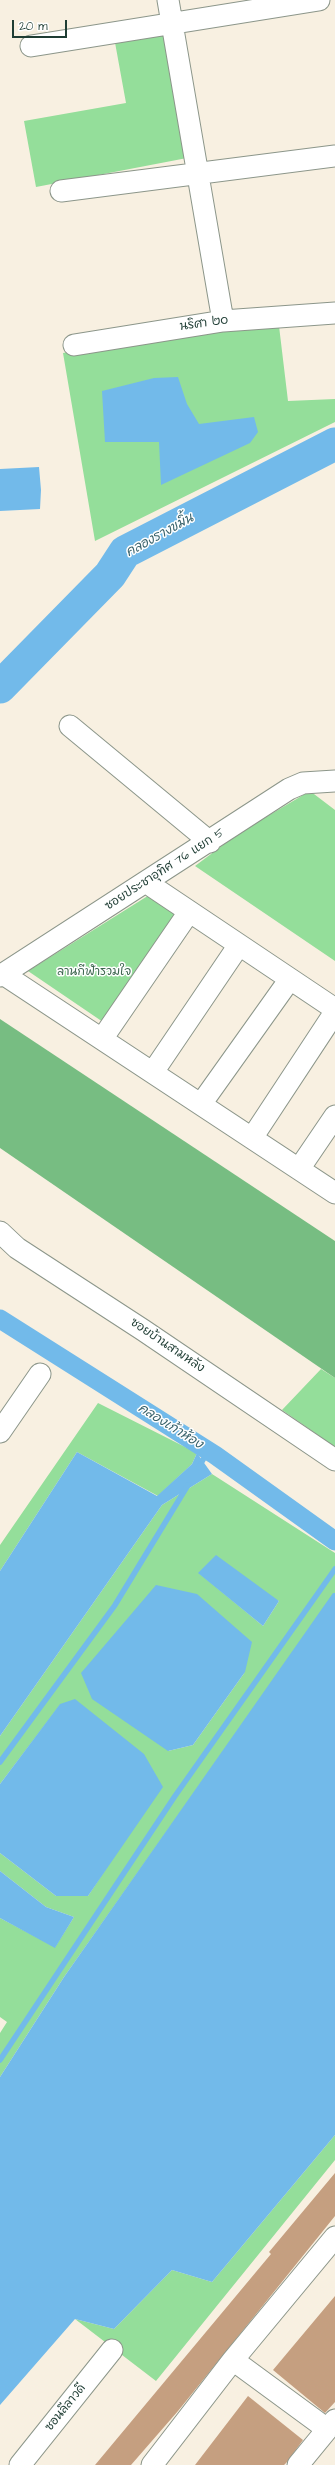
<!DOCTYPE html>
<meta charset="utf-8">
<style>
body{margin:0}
#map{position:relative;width:335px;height:2465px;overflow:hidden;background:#f8f0e1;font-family:"Architects Daughter",sans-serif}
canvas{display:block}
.scale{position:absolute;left:12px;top:20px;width:55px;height:18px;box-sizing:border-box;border:2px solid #1f3d34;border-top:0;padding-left:5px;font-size:12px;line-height:14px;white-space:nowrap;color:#1f3d34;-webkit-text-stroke:3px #fff;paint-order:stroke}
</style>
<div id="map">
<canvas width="335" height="2465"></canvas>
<div class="scale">20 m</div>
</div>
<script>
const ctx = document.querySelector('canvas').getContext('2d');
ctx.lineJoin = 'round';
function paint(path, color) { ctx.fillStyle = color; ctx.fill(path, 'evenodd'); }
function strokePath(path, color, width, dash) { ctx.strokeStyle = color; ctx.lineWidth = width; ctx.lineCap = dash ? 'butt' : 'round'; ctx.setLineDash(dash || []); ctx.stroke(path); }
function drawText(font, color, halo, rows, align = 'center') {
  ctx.font = font + ' "Architects Daughter","Playpen Sans Thai",sans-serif'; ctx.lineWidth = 3; ctx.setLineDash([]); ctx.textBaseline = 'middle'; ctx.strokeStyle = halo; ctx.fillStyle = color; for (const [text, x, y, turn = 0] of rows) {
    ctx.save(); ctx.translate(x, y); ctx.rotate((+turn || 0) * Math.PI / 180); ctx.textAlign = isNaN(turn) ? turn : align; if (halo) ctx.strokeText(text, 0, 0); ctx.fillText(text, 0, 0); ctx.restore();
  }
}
const green = new Path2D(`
 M167 29 187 158 36 187 24 121 126 103 114 37Z
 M222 326H279L288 401 335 399V422L95 541 63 353Z
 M310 791 335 810V961L195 866 239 833Z
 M154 892 181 911 103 1022 28 971Z
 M321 1369 335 1378V1447L282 1410Z
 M98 1403 197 1453 192 1464 158 1496 77 1452 0 1571V1545Z
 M212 1474 335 1553V1593L64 1977 0 2077V2033L7 2022 0 2017V1918L55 1947 74 1917 46 1907 0 1871V1853L56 1896H88L113 1858 60 1705 0 1784V1736L162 1505ZM199 1573 279 1601 263 1626ZM245 1672 193 1745 168 1751Z
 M335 2135V2160L156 2381 75 2319 114 2329 172 2270 212 2282Z`);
const forest = new Path2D(`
 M0 1019 335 1241V1378L0 1148Z`);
const water = new Path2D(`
 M178 377 187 404 199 424 254 417 258 432 250 443 161 485 159 442H105L102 391 154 378Z
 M39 467 41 490 40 509 0 511V469Z
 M77 1452 157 1496 192 1464 197 1453 212 1474 162 1505 0 1736V1571Z
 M216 1555 279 1601 263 1626 198 1573Z
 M156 1585 197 1594 252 1642 245 1672 193 1745 168 1751 92 1699 81 1673Z
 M333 1593H335V2135L212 2282 172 2270 114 2329 75 2319 0 2405V2077L64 1977Z
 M75 1699 144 1754 163 1787 88 1896H56L0 1853V1784L60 1704Z
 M0 1871 46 1907 74 1917 55 1948 0 1918Z`);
const stream = new Path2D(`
 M199 1467 208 1451
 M0 1762 115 1605 188 1485
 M0 2060 175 1796 335 1569`);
const canal = new Path2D(`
 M0 1319 215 1455 335 1541`);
const river = new Path2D(`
 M0 687 110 575 125 552 335 444`);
const building = new Path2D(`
 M335 2173V2216L178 2411 131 2465H95L271 2254 269 2252Z
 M335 2296V2402L325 2413 273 2370Z
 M248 2396 303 2440 287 2462 284 2465H195Z`);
const minor = new Path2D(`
 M168 0 223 321
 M31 46 319 0
 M61 191 335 156
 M74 345 223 321 335 313
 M70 726 210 842
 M147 883 335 1009
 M3 974 335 1193
 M0 976 289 789 303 783 335 781
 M102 1039 189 912
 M153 1072 239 945
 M201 1104 290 979
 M252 1138 335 1012
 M299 1169 335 1116
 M0 1232 17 1248 143 1330 335 1460
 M0 1432 40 1374
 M233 2360 327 2429
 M20 2465 112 2350
 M152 2465 233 2360 335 2237
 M298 2465 335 2420`);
const streetNames = [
 ["นริศา ๒๐",204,324,-8],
 ["ซอยประชาอุทิศ 76 แยก 5",165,870,-33],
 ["ซอยบ้านสามหลัง",167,1346,34],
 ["ซอนลีลาวดี",66,2408,-51]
];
const parkNames = [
 ["ลานกีฬารวมใจ",94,972]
];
const waterNames = [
 ["คลองรางขมิ้น",160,536,-29],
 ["คลองเก้าห้อง",170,1427,32]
];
paint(green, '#94de9a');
paint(forest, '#77bd82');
paint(water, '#72baea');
strokePath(stream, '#72baea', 5.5);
strokePath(canal, '#72baea', 19);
strokePath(river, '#72baea', 33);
paint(building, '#c59f80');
strokePath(minor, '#8c968a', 23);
strokePath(minor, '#fff', 21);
drawText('12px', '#1f3d34', '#fff', streetNames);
drawText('12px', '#3c654e', '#fff', parkNames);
drawText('italic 13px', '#38626b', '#fff', waterNames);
</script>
